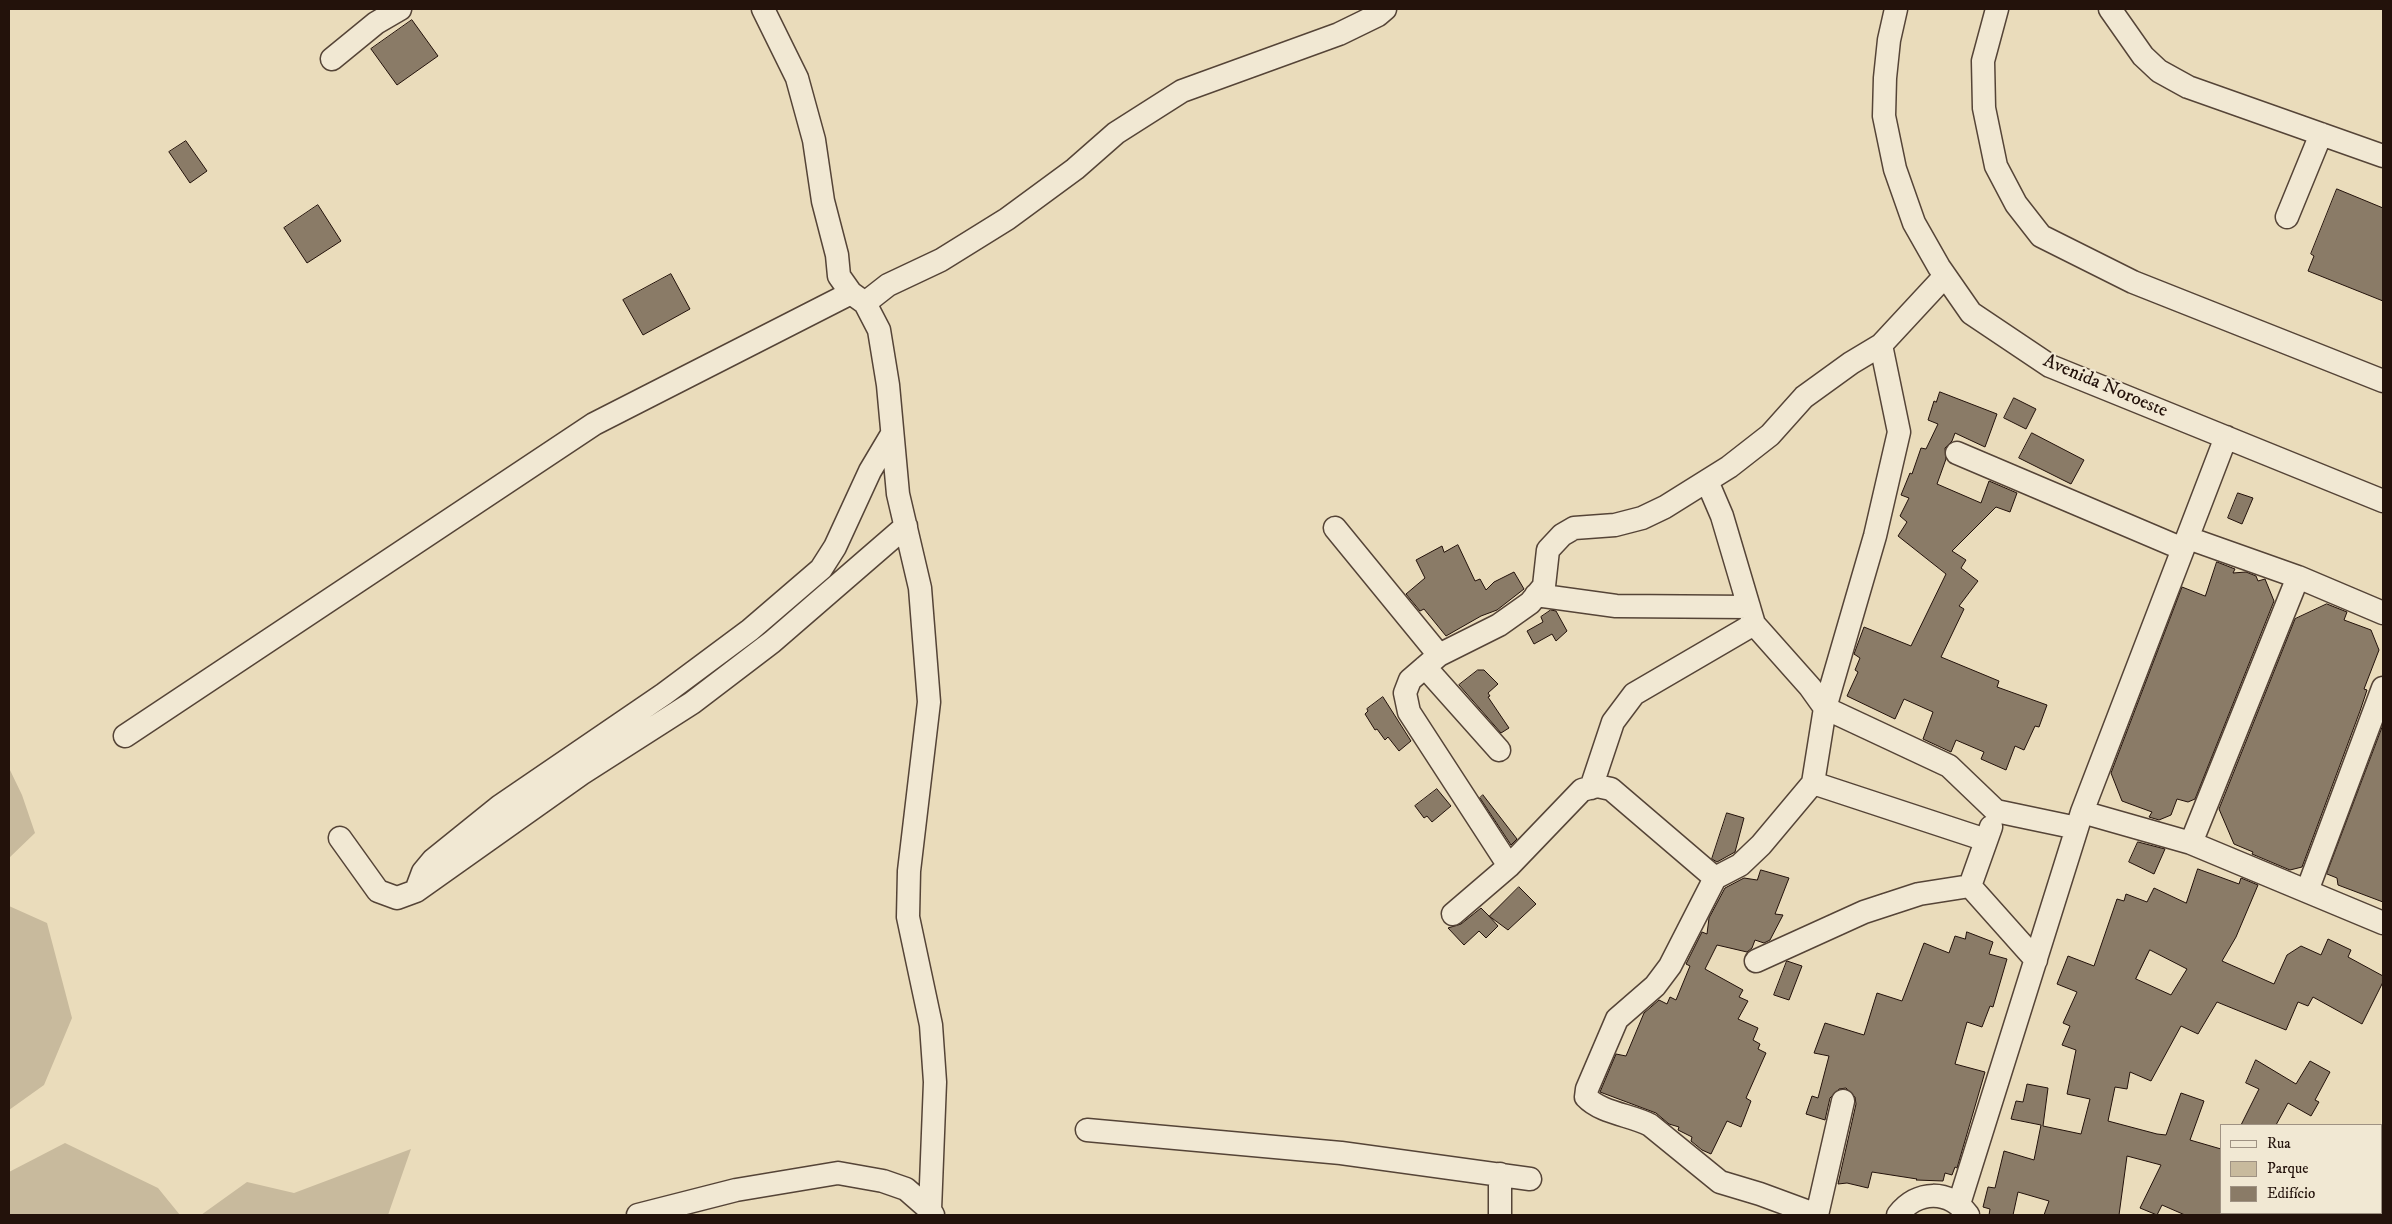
<!DOCTYPE html>
<meta charset="utf-8">
<style>
body{margin:0}
#map{position:relative;width:2392px;height:1224px;overflow:hidden;background:#eadcbb;font-family:"IM FELL DW Pica",serif}
canvas{display:block}
.frame{position:absolute;inset:0;border:10px solid #23120b;pointer-events:none}
.legend{position:absolute;left:2220px;top:1124px;width:162px;height:90px;box-sizing:border-box;background:#f1e8d3;border:1px solid #9f9283;margin:0;padding:6px 9px;list-style:none;font-size:15px;color:#23120b}
.legend li{display:flex;align-items:center;gap:10px;height:25px}
.legend b{width:25px;border:1px solid #9f9283}
</style>
<div id="map">
<canvas width="2392" height="1224"></canvas>
<div class="frame"></div>
<ul class="legend">
<li><b style="height:6px;background:#f1e8d3"></b>Rua</li>
<li><b style="height:14px;background:#c8ba9d"></b>Parque</li>
<li><b style="height:14px;background:#8a7b67"></b>Edifício</li>
</ul>
</div>
<script>
const ctx = document.querySelector('canvas').getContext('2d');
ctx.lineJoin = 'round';
function paint(path, color) { ctx.fillStyle = color; ctx.fill(path, 'evenodd'); }
function strokePath(path, color, width, dash) { ctx.strokeStyle = color; ctx.lineWidth = width; ctx.lineCap = dash ? 'butt' : 'round'; ctx.setLineDash(dash || []); ctx.stroke(path); }
function drawText(font, color, halo, rows, align = 'center') {
  ctx.font = font + ' "IM FELL DW Pica",serif'; ctx.lineWidth = 4.5; ctx.setLineDash([]); ctx.textBaseline = 'middle'; ctx.strokeStyle = halo; ctx.fillStyle = color; for (const [text, x, y, turn = 0] of rows) {
    ctx.save(); ctx.translate(x, y); ctx.rotate((+turn || 0) * Math.PI / 180); ctx.textAlign = isNaN(turn) ? turn : align; if (halo) ctx.strokeText(text, 0, 0); ctx.fillText(text, 0, 0); ctx.restore();
  }
}
const green = new Path2D(`
 M9 768 22 795 35 833 9 858Z
 M9 906 47 923 72 1018 44 1085 9 1110Z
 M65 1143 158 1188 180 1215H9V1172Z
 M411 1149 388 1215H201L247 1182 294 1193Z`);
const building = new Path2D(`
 M412 20 438 56 397 85 371 49Z
 M186 141 207 171 190 183 169 152Z
 M2337 189 2383 208V301L2308 271 2314 256 2311 254Z
 M318 205 341 241 307 263 284 228Z
 M671 274 690 309 643 335 623 300Z
 M1940 392 1997 414 1985 447 1955 433 1952 441 1945 448 1946 459 1937 484 1981 503 1989 481 2017 493 2010 512 1996 507 1952 551 1966 560 1961 568 1978 581 1959 606 1964 609 1941 657 1999 681 1997 687 2047 705 2039 727 2035 726 2024 750 2015 746 2006 770 1981 759 1984 752 1956 740 1951 752 1923 739 1933 712 1904 699 1895 719 1847 696 1858 672 1855 670 1860 658 1854 654 1864 627 1911 646 1946 574 1898 536 1907 522 1900 516 1909 498 1901 495 1910 473 1912 474 1921 448 1926 449 1938 424 1928 420 1934 401 1936 402Z
 M2014 398 2036 409 2026 429 2004 418Z
 M2032 433 2084 460 2071 484 2019 458Z
 M2238 493 2253 498 2242 524 2228 518Z
 M1458 545 1475 581 1480 579 1486 590 1494 582 1514 572 1524 589 1497 610 1481 616 1446 636 1424 609 1420 611 1406 594 1425 578 1416 560 1442 546 1444 552Z
 M2217 562 2235 569 2233 573 2246 572 2256 576 2258 581 2265 579 2274 601 2195 799 2188 802 2177 799 2171 815 2159 820 2149 817 2152 812 2122 801 2111 773 2182 587 2205 596Z
 M2327 604 2347 612 2344 620 2371 630 2379 650 2364 689 2367 690 2360 711 2302 867 2290 870 2252 854 2253 852 2234 844 2219 809 2295 619Z
 M1551 610 1556 611 1567 631 1556 641 1552 634 1534 644 1527 631 1543 622 1541 617Z
 M1478 670H1484L1498 684 1488 693 1490 696 1488 697 1509 728 1501 733 1459 685Z
 M1383 697 1411 741 1399 751 1388 737 1385 740 1377 729 1375 730 1365 714 1368 711 1367 709Z
 M2383 725V902L2338 885 2337 878 2327 874Z
 M1437 789 1451 806 1432 822 1427 816 1424 818 1415 806Z
 M1483 795 1517 839 1511 845 1480 798Z
 M1727 813 1744 818 1735 852 1717 862 1712 859Z
 M2138 842 2165 849 2154 874 2129 862Z
 M2198 869 2239 884 2241 878 2258 885 2236 937 2222 961 2274 984 2287 955 2301 946 2321 955 2328 939 2351 950 2348 957 2383 976V982L2362 1024 2313 997 2308 1006 2298 1002 2286 1030 2217 1002 2198 1034 2181 1026 2151 1081 2130 1072 2127 1089 2115 1087 2108 1121 2157 1134 2166 1135 2181 1093 2204 1101 2190 1140 2221 1149V1215H2185L2162 1205 2157 1215 2140 1208 2161 1165 2127 1156 2119 1215H2044L2049 1201 2018 1192 2013 1215H1989L1990 1209 1983 1207 1988 1187 1995 1188 2004 1151 2034 1160 2041 1125 2011 1119 2016 1101 2023 1102 2027 1084 2048 1088 2043 1126 2081 1134 2090 1099 2067 1094 2076 1050 2062 1045 2070 1026 2063 1023 2077 992 2057 984 2068 956 2094 966 2117 899 2124 901 2126 894 2147 902 2154 888 2186 903ZM2150 950 2187 969 2171 995 2136 979Z
 M1761 870 1789 878 1775 914 1783 915 1770 940 1764 943 1755 940 1752 948 1747 952 1717 945 1705 969 1743 990 1739 997 1748 1001 1738 1019 1758 1028 1753 1040 1760 1044 1758 1049 1766 1053 1746 1098 1751 1101 1741 1127 1727 1121 1711 1154 1702 1150 1691 1141 1692 1137 1678 1130 1679 1127 1669 1124 1656 1113 1600 1092 1616 1054 1626 1056 1644 1013 1659 1000 1667 1004 1670 997 1676 1000 1690 966 1686 964 1702 932 1707 934 1709 918 1725 888 1744 878 1757 880Z
 M1519 887 1536 904 1508 930 1489 916 1498 926 1486 938 1479 931 1464 945 1448 928 1461 924 1481 908 1489 916Z
 M1967 932 1993 942 1989 954 2007 959 1993 1007 1990 1006 1982 1027 1967 1022 1955 1064 1985 1072 1957 1168 1955 1167 1952 1175 1945 1173 1943 1181 1916 1180 1917 1179 1872 1172 1868 1188 1847 1183 1838 1184 1856 1104 1855 1097 1846 1088 1839 1089 1830 1098 1825 1120 1806 1114 1812 1096 1818 1098 1829 1056 1814 1053 1825 1023 1864 1035 1877 993 1902 1001 1924 943 1949 953 1955 936 1965 939Z
 M1787 961 1802 966 1789 1000 1774 995Z
 M2256 1060 2296 1084 2310 1061 2330 1072 2315 1100 2319 1102 2311 1116 2288 1103 2276 1125H2241L2259 1089 2246 1083Z`);
const minor = new Path2D(`
 M763 9 797 78 814 140 823 201 837 255 839 276 851 293 865 303 879 330 888 385 898 494 920 588 929 702 909 871 908 917 931 1025 935 1082 930 1210 933 1215
 M1896 9 1889 40 1885 78 1884 116 1895 169 1914 223 1939 267 1971 313 2050 366 2383 501
 M1997 9 1983 61 1984 108 1996 166 2016 204 2041 236 2133 282 2383 381
 M2110 9 2143 56 2159 71 2188 87 2383 156
 M332 59 376 23 400 9
 M2287 217 2321 134
 M865 303 888 285 941 260 1007 219 1075 169 1116 133 1182 91 1339 34 1378 15 1385 9
 M1957 453 2183 549
 M1707 481 1722 516 1754 624 1810 687 1825 708 1949 766 1996 811 2077 828
 M1335 528 1439 655
 M2188 538 2298 577 2383 613
 M1536 595 1616 606 1749 607
 M1425 667 1499 750
 M125 736 594 424 851 293
 M1813 783 1986 840
 M1591 788 1613 722 1634 694 1754 624
 M2082 812 2191 843 2383 923
 M1991 827 1970 886 2036 960
 M340 838 378 891 397 898 416 891 581 774 692 703 772 642 906 526
 M2191 843 2298 577
 M1509 866 1409 712 1405 693 1410 680 1439 655 1499 625 1530 603 1544 586 1548 550 1562 535 1574 528 1615 525 1642 518 1665 507 1729 467 1770 435 1804 397 1851 363 1881 345 1945 276
 M417 888 423 872 433 860 500 806 664 694 750 630 821 569 835 547 870 471 892 434
 M2307 891 2383 688
 M1453 914 1509 866 1582 790 1597 786 1611 789 1715 878
 M1756 961 1864 912 1919 894 1970 886
 M1843 1101 1817 1215 1760 1194 1720 1182 1650 1125C1631 1115 1601 1113 1586 1097L1587 1089 1617 1019 1655 986 1670 966 1715 878 1740 865 1761 845 1813 783 1825 708 1875 536 1899 432 1881 345
 M1087 1130 1341 1153 1530 1179
 M1500 1174V1215
 M1959 1204 2082 812 2226 437
 M638 1215 736 1190 838 1173 883 1181 906 1189 930 1210
 M1898 1215C1917 1190 1949 1189 1968 1215`);
const streetNames = [
 ["Avenida Noroeste",2105,387,23]
];
paint(green, '#c8ba9d');
paint(building, '#8a7b67');
strokePath(building, '#23120b', 1);
strokePath(minor, '#554437', 25);
strokePath(minor, '#f1e8d3', 22);
drawText('19px', '#23120b', '#f1e8d3', streetNames);
</script>
